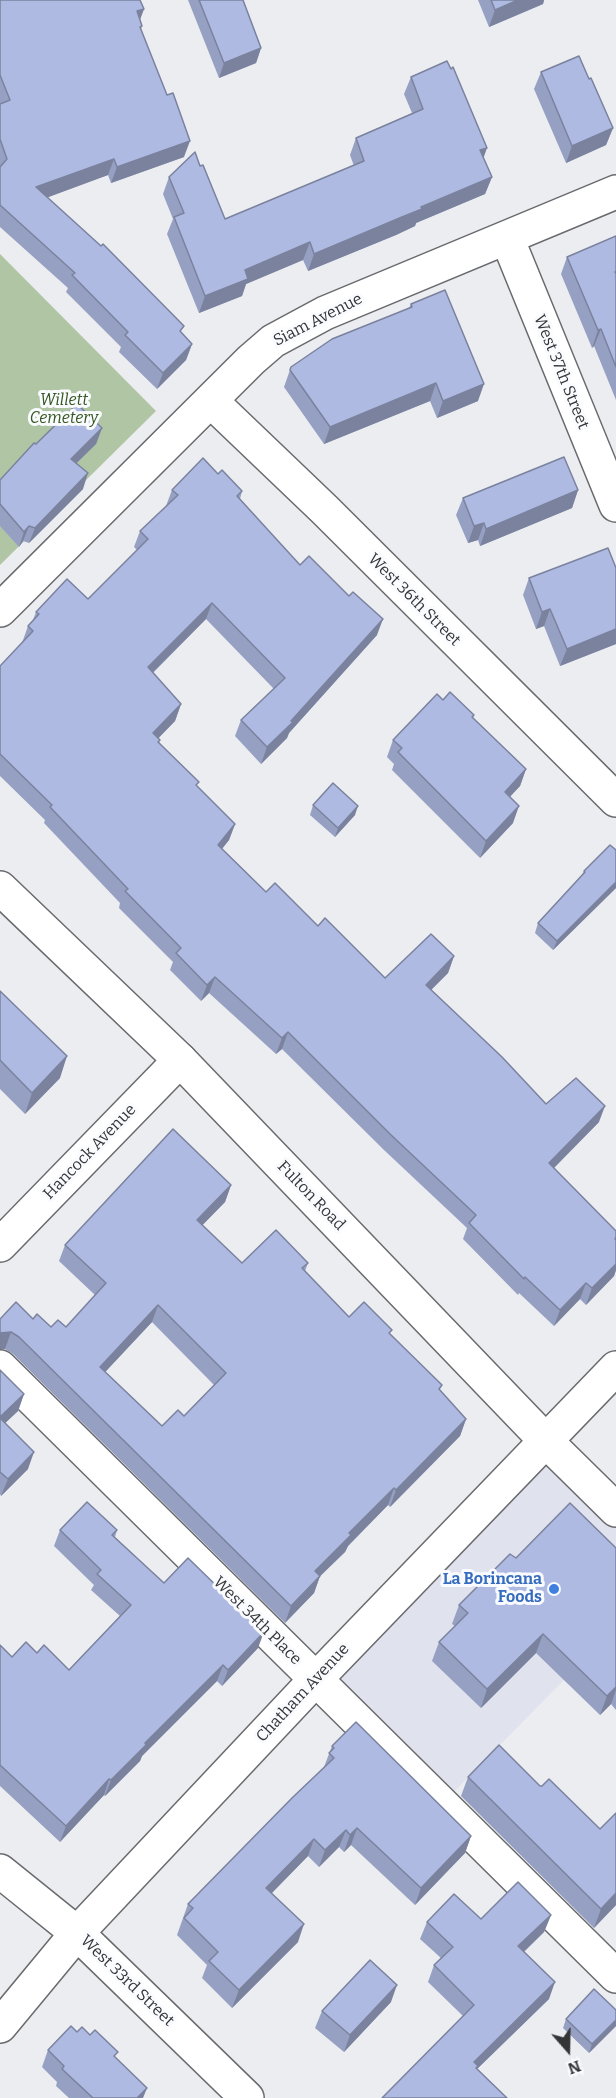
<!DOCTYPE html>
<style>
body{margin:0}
#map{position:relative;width:616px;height:2098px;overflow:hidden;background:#ecedf1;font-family:Bitter,serif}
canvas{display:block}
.north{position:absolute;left:538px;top:2020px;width:60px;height:60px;-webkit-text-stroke:4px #f9fbff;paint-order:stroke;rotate:160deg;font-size:16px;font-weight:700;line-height:24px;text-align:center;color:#343536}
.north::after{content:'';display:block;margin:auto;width:21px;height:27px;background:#343536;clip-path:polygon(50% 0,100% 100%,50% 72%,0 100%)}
</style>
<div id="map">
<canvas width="616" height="2098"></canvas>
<div class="north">N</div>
</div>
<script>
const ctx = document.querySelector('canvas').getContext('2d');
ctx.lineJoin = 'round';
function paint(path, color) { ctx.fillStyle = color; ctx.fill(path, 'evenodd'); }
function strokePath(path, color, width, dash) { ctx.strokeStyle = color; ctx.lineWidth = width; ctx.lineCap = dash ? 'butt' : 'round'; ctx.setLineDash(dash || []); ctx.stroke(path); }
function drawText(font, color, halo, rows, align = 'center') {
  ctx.font = font + ' Bitter,serif'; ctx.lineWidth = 6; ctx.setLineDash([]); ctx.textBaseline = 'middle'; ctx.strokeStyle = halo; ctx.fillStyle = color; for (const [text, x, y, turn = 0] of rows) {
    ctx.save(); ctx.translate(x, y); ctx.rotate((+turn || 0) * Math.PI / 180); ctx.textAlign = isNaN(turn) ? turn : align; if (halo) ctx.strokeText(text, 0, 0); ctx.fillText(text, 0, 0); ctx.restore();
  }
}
const built = new Path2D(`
 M545 1440 616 1510V1627L442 1804 316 1679Z`);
const green = new Path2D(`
 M0 254 156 411 0 565Z`);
const street = new Path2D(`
 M507 238 616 505
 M211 401 325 510 616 800
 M0 610 251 360 273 341 325 313 616 192
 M0 1245 180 1060
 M0 1367 616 1976
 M0 1871 77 1933 247 2098
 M0 2026 77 1933 316 1679 616 1368`);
const secondary = new Path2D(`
 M0 888 180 1060 545 1440 616 1510`);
const wall = new Path2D(`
 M0 0 144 9 140 19 142 26 141 29 184 157 111 183 108 175 47 197 192 344 186 360 157 389 119 352 121 347 66 292 68 288 0 227Z
 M188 0H243L261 48 256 63 219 78Z
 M478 0H544L543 4 489 27Z
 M541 72 589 79 613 128 606 145 566 163 534 89Z
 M411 77 483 158 492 177 485 194 416 223 415 226 396 235 308 271 303 260 246 284 242 296 199 313 167 234 173 219 163 194 169 177 200 166 225 219 354 166 350 155 356 138 412 113 404 94Z
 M616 236V400L594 346 592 348 561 274 567 257Z
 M411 304 478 401 437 418 430 401 324 444 284 387 291 367 409 308Z
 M102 428 96 444 77 463 83 489 29 543 23 541 19 547 0 526V480L36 444Z
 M218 474 242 491 240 499 300 565 377 635 289 733 287 738 261 764 235 736 241 720 274 689 206 619 153 673 181 704 175 721 158 738 160 740 159 742 197 787 235 824 229 840 222 849 266 892 318 926 385 978 454 956 448 973 431 990 546 1104 599 1122 554 1168 616 1231V1270L614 1276 586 1305 580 1299 554 1326 519 1293 518 1295 463 1239 467 1228 384 1150 282 1049 276 1054 209 993 201 1001 170 970 173 962 119 908 120 903 44 823 45 820 0 776V666L22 643 28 626 33 620 36 612 88 599 137 550 134 547 140 531 166 506 172 490Z
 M578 490 572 508 480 546 478 540 468 543 456 515 463 498Z
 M616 568V644L560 666 544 626 536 629 523 595 529 578Z
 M443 700 474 715 473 718 526 769 520 786 510 797 513 823 480 858 392 770 394 764 387 757 393 740Z
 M313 805 355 815 335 837 310 815Z
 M616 850V888L553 950 535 933 538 923 582 875 584 871Z
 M0 991 60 1078 25 1114 0 1089Z
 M231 1185 225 1202 202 1225 242 1263H308L305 1271 349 1317 390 1334 466 1419 460 1436 390 1507 388 1505 348 1546 345 1552 320 1576 314 1593 285 1623 13 1354 5 1349H0V1319H33L51 1327H66L95 1295 59 1261 65 1245ZM152 1322 214 1385 184 1416 162 1426 105 1372Z
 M0 1370 24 1394 18 1411 5 1423 28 1469 1 1496 0 1494Z
 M60 1530H117L115 1537 164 1583 258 1648 222 1686 217 1681 142 1756 140 1761 105 1796 104 1795 60 1842 0 1786V1645L12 1657 37 1653 69 1670 120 1616 91 1590 94 1585 54 1546Z
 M616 1548V1710L611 1704 600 1715 536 1653 481 1708 432 1661 439 1642 455 1626 452 1624 459 1605 516 1558Z
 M332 1746 471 1836 465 1853 415 1905 351 1845 344 1852 339 1847 319 1867 308 1856 272 1893 298 1942 232 2008 202 1978 207 1965 177 1935 188 1904 324 1767Z
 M468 1777 540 1786 600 1829 616 1813V1905L594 1928 461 1796Z
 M551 1915 544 1932 524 1952 549 1999 477 2069 382 2098 463 2016 428 1982 434 1965 441 1958 420 1939 427 1922Z
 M391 2002 344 2052 315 2028 322 2011Z
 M616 2010V2026L589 2053 563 2028 566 2019Z
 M77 2032 143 2098H69L56 2086 57 2082 42 2067 48 2050Z`);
const shadedWall = new Path2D(`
 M518 0H544L543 4 489 27 495 10Z
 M144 9 138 25 137 11Z
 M261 48 256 63 219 78 224 63Z
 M613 128 606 145 566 163 572 146Z
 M190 141 184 157 111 183 117 167Z
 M487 148 481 165 480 150Z
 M114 159 108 175 30 204 36 187Z
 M492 177 485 194 416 223 415 226 396 235 308 271 314 254Z
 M310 242 303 260 246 284 242 296 199 313 205 296 245 270Z
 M601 329 594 346 592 348 598 330Z
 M192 344 186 360 157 389 163 373Z
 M436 383 430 401 324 444 330 427Z
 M484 384 478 401 437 418 443 401Z
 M102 428 96 444 65 474 71 459Z
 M88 473 83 489 29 543 35 528Z
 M578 490 572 508 480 546 486 529Z
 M484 523 478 540 468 543 474 526Z
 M29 526 23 541 19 547 24 532Z
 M212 603 206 619 142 683 148 667Z
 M550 609 544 626 536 629 542 612Z
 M383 619 377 635 289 733 287 738 261 764 267 747Z
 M616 629V644L560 666 567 649Z
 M181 704 175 721 148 749 153 733Z
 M526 769 520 786 498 809 505 792Z
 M358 806 355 815 335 837 338 828Z
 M519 806 513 823 480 858 486 841Z
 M235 824 229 840 212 861 218 845Z
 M616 882V888L553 950 557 941Z
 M454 956 448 973 420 1001 426 985Z
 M215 977 209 993 201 1001 207 985Z
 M288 1032 282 1049 276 1054 282 1038Z
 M67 1056 60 1078 25 1114 32 1093Z
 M605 1106 599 1122 543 1179 549 1163Z
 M231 1185 225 1202 191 1237 197 1220Z
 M616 1254V1270L614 1276 586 1305 592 1288Z
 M586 1283 580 1299 554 1326 560 1310Z
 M158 1305 152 1322 94 1384 100 1367Z
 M11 1332 5 1349H0V1333Z
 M24 1394 18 1411 0 1428V1417Z
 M466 1419 460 1436 390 1507 396 1490Z
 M34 1452 28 1469 1 1496 8 1479Z
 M394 1488 388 1505 348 1546 345 1552 309 1587 315 1571 349 1533Z
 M320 1576 314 1593 285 1623 291 1606Z
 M264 1632 258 1648 222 1686 228 1670Z
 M543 1634 536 1653 481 1708 487 1689Z
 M223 1665 217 1681 142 1756 140 1761 105 1796 111 1780 145 1743Z
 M616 1687V1690L611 1704 600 1715 607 1696Z
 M109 1779 104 1795 60 1842 66 1826Z
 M357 1828 351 1845 344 1852 350 1835Z
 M346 1830 339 1847 319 1867 325 1850Z
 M471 1836 465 1853 415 1905 421 1888Z
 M314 1839 308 1856 260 1905 266 1888Z
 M616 1893V1905L594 1928 601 1909Z
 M551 1915 544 1932 512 1963 518 1946Z
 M304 1924 298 1942 232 2008 239 1990Z
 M555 1982 549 1999 476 2070 474 2062Z
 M397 1985 391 2002 344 2052 350 2035Z
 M616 2020V2026L589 2053 592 2044Z
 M147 2088 143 2098H137Z`);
const building = new Path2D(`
 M0 0H140L144 9 137 11 142 26 140 27 167 95 173 93 190 141 117 167 114 159 36 187 101 246 103 244 184 326 180 331 192 344 163 373 125 335 128 332 72 275 75 273 0 205V167L7 159 0 139V104L10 100 0 75Z
 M199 0H243L261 48 224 63Z
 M491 0H518L495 10Z
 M579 56 589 79 591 78 613 128 572 146 541 72Z
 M447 61 451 69 453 67 487 148 480 150 492 177 421 207 422 209 402 217 314 254 310 242 245 270 248 279 205 296 174 217 184 213 169 177 195 152 200 166 203 165 225 219 364 161 356 138 423 109 411 77Z
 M616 236V271L615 272 616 274V367L601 329 598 330 567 257Z
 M445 290 484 384 443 401 436 383 330 427 290 370 291 367 332 339 412 307 411 304Z
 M77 404 102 428 71 459 88 473 35 528 29 526 24 532 0 504V480L34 443 36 444Z
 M564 457 578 490 486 529 484 523 474 526 463 498Z
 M203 458 218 474 222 470 242 491 237 496 300 565 309 556 349 596 353 592 383 619 291 721 293 722 267 747 241 720 285 678 212 603 148 667 181 704 153 733 160 740 158 742 199 782 196 785 235 824 218 845 266 892 275 883 318 926 325 918 385 978 431 934 454 956 426 985 502 1057 546 1104 576 1078 605 1106 549 1163 616 1231V1237L615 1239 616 1240V1264L592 1288 586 1283 560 1310 525 1277 524 1279 469 1223 476 1215 390 1134 288 1032 282 1038 215 977 207 985 176 953 181 948 125 891 128 889 50 807 52 805 0 754V666L33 631 28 626 39 614 36 612 67 579 88 599 148 539 140 531 178 495 172 490Z
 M608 548 616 568V629L567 649 550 609 542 612 529 578Z
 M450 692 474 715 472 717 526 769 505 792 519 806 486 841 398 752 402 748 393 740 437 694 443 700Z
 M333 783 358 806 338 828 313 805Z
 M610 845 616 850V882L557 941 538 923 585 872 584 871Z
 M0 991 67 1056 32 1093 0 1060Z
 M173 1129 231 1185 197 1220 242 1263 276 1230 308 1263 302 1268 349 1317 364 1302 392 1330 389 1333 442 1385 439 1389 466 1419 396 1490 394 1488 349 1533 351 1535 315 1571 320 1576 291 1606 19 1337 11 1332 0 1333V1319L16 1302 33 1319 37 1314 51 1327 58 1320 66 1327 106 1283 65 1245ZM158 1305 226 1373 184 1416 178 1410 162 1426 100 1367Z
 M0 1370 24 1394 0 1417Z
 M0 1418 34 1452 8 1479 0 1472Z
 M87 1502 117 1530 112 1535 164 1583 188 1558 264 1632 228 1670 223 1665 145 1743 146 1745 111 1780 109 1779 66 1826 0 1765V1645L12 1657 26 1642 37 1653 44 1645 69 1670 131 1605 97 1574 101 1570 60 1530Z
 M570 1503 616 1548V1687L607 1696 543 1634 487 1689 439 1642 468 1613 459 1605 510 1554 516 1558Z
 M356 1722 471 1836 421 1888 357 1828 350 1835 346 1830 325 1850 314 1839 266 1888 304 1924 239 1990 209 1961 218 1952 184 1918 193 1908 188 1904 293 1797 334 1758 329 1753 334 1748 332 1746Z
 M499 1745 540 1786H542L549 1779 600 1829 616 1813V1893L601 1909 468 1777Z
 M518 1882 551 1915 518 1946 555 1982 474 2062 478 2066 476 2068 507 2098H382L474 2005 434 1965 453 1947 427 1922 454 1894 481 1919Z
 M370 1960 397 1985 350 2035 322 2011Z
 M594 1989 616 2010V2020L592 2044 566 2019Z
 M71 2026 77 2032 82 2027 90 2035 95 2030 118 2052 114 2056 147 2088 137 2098H93L62 2069 64 2066 48 2050Z`);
const markers = [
 [554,1589,6,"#3f7fe0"]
];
const streetNames = [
 ["Siam Avenue",318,320,-27],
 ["West 37th Street",561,372,68],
 ["West 36th Street",414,600,45],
 ["Hancock Avenue",90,1152,-46],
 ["Fulton Road",311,1196,46],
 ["West 34th Place",257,1621,45],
 ["Chatham Avenue",303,1693,-47],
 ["West 33rd Street",127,1981,44]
];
const parkNames = [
 ["Willett",64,401],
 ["Cemetery",64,419]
];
const shopNames = [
 ["La Borincana",542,1580],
 ["Foods",542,1598]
];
paint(built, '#e0e2ed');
paint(green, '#afc5a4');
strokePath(street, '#696a6d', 36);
strokePath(secondary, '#696a6d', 36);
strokePath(street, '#fff', 33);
strokePath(secondary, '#fff', 33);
paint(wall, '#96a0c2');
paint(shadedWall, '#7a829e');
paint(building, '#aebae2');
strokePath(building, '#7a829e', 1.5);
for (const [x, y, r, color] of markers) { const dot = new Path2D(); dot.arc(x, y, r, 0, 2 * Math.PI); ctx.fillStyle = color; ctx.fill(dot); strokePath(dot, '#f9fbff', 2); }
drawText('16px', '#343536', '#f9fbff', streetNames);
drawText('italic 16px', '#35551f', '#f9fbff', parkNames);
drawText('bold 16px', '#366cbe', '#f9fbff', shopNames, 'right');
</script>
